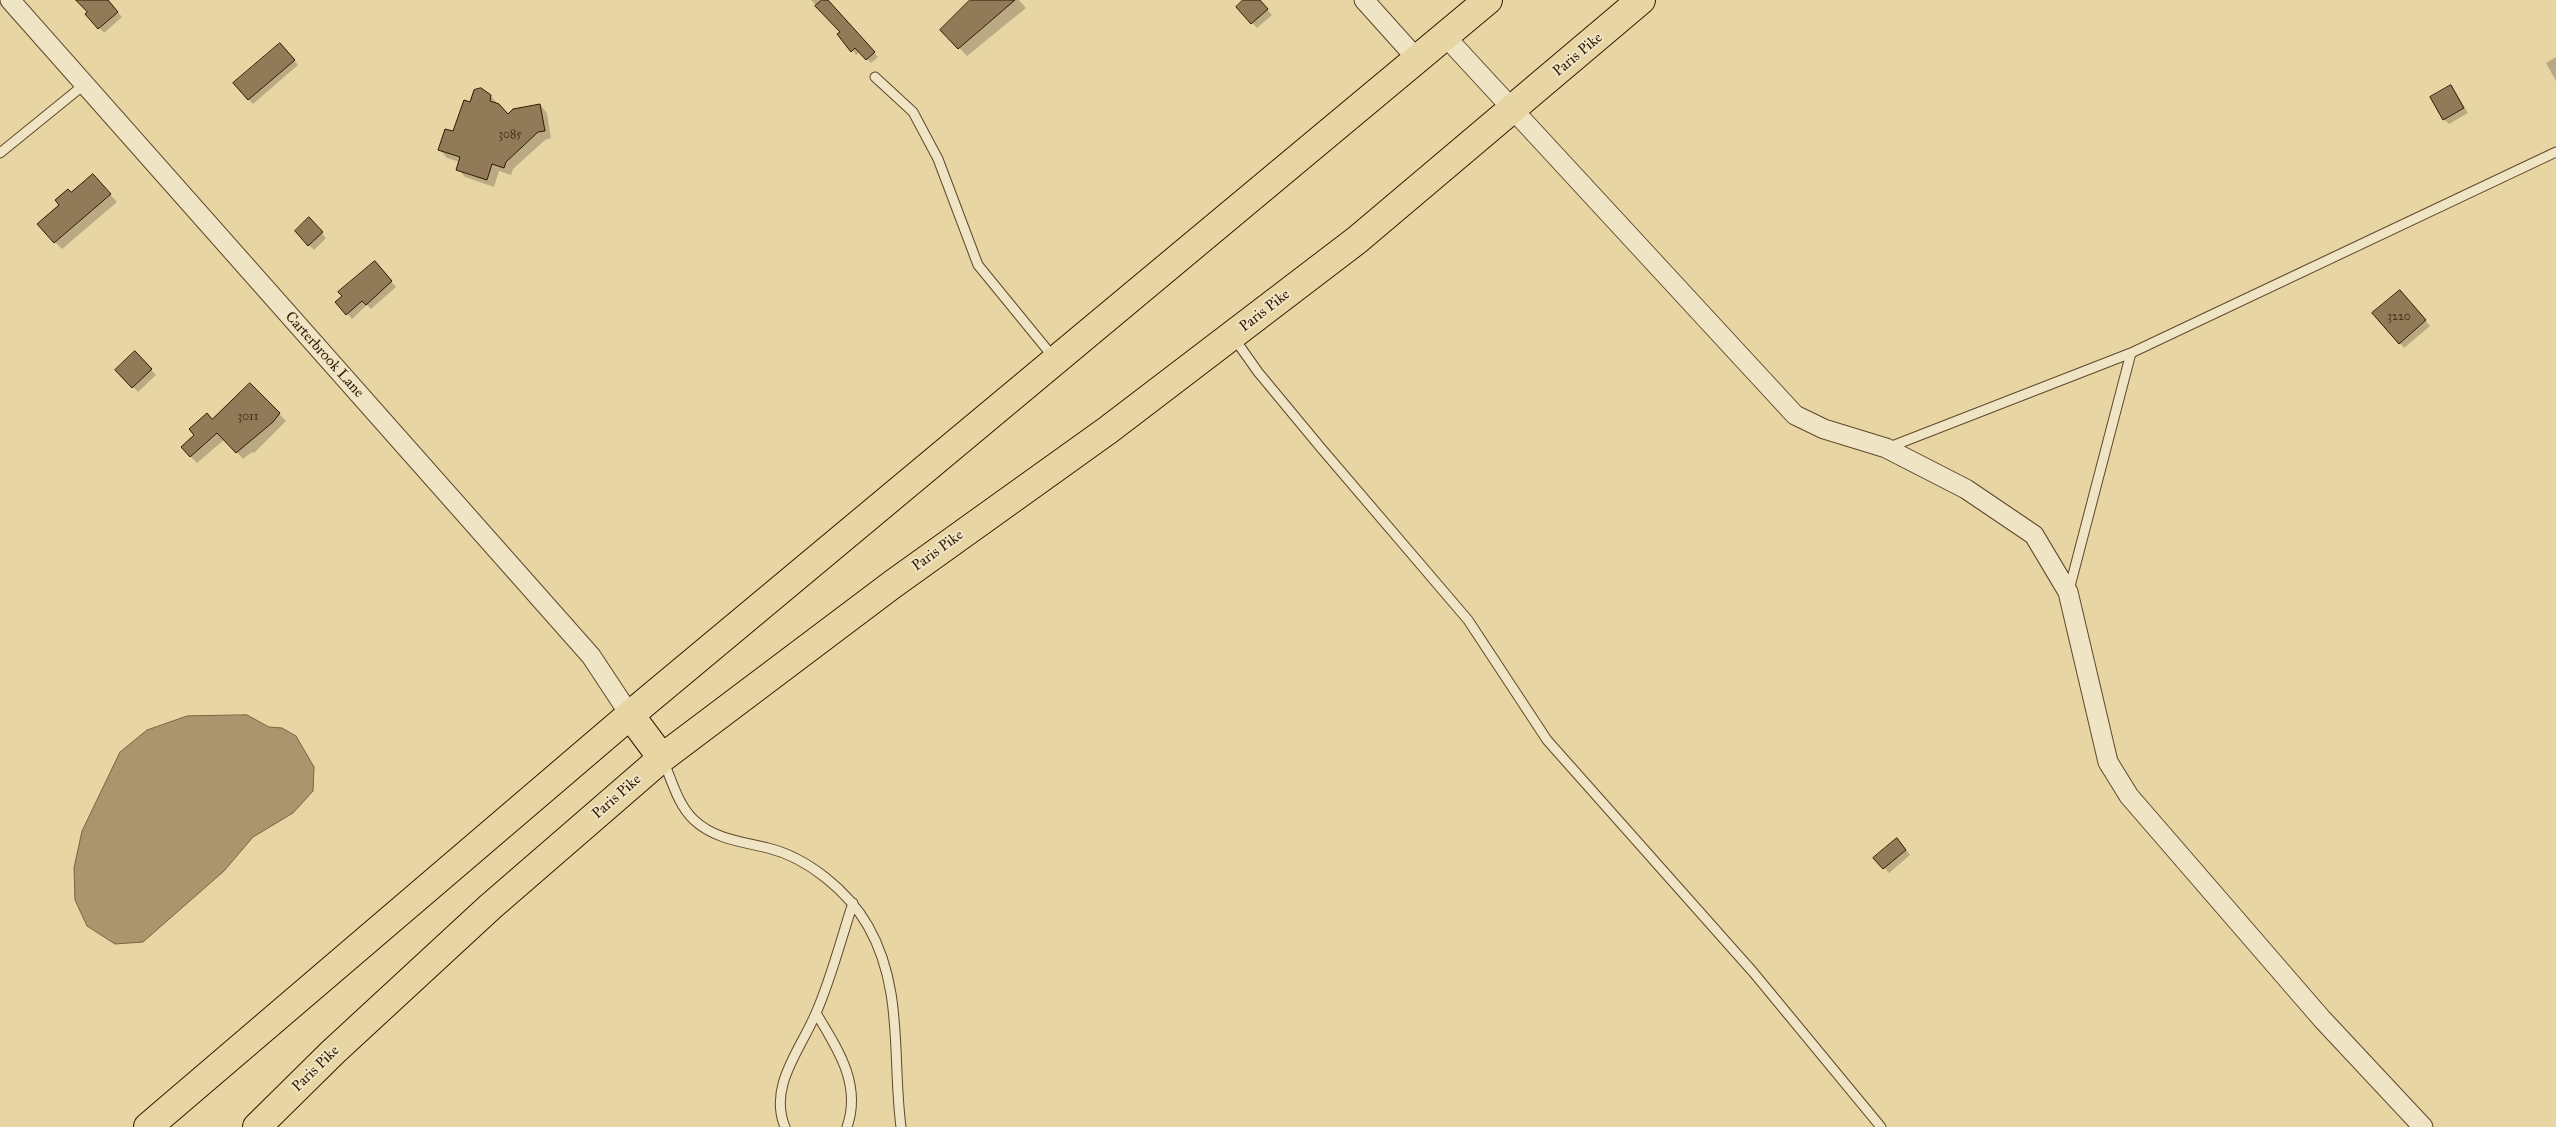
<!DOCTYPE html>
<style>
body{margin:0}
canvas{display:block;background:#e7d5a4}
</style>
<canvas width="2556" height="1127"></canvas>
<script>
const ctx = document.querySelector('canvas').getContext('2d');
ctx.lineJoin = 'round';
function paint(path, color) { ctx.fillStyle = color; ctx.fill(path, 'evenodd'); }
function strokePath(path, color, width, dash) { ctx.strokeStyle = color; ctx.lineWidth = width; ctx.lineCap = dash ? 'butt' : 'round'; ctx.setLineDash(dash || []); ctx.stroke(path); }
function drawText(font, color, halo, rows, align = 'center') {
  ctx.font = font + ' "IM FELL Great Primer",serif'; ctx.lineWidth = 4; ctx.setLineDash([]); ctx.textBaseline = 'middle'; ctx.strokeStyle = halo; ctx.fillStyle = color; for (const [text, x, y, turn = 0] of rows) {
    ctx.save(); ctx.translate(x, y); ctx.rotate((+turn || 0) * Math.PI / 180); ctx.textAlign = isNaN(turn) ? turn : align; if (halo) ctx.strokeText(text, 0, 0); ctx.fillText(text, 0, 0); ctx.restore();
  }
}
const water = new Path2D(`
 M247 715 269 727 282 728 296 736 314 767 313 791 293 813 253 837 224 871 143 942 115 944 87 926 75 900 74 868 82 831 120 752 147 730 187 716Z`);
const shadow = new Path2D(`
 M86 0H107L122 17 104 33 87 14 89 12Z
 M811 0H827L878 57 871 63 860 52 856 55 841 32Z
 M974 0H1019L1026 8 967 56 942 30Z
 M1241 0H1259L1272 15 1257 28 1237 7 1243 2Z
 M285 49 298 65 253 104 248 99Z
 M2556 57V81L2546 63Z
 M2451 86 2468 113 2449 124 2444 119Z
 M486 91 508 115 540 105 547 113 551 138 545 140 513 169 511 175 499 171 494 187 465 177 458 169 460 162 447 158 440 150 454 133 471 104Z
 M100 183 117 202 62 249 55 242 61 205 71 194Z
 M309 219 326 238 314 250 309 245Z
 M379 267 396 287 371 309 367 305 352 319 337 302Z
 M2405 296 2430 326 2404 348 2400 343Z
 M135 353 156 375 138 392 117 370Z
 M250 384 286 421 254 453 252 452 243 459 225 439 197 463 190 456 212 420Z
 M1902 844 1910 855 1889 873 1875 858Z`);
const building = new Path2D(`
 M76 0H108L118 12 98 29 85 14 87 12Z
 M822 0H828L875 52 866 60 855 48 851 52 837 34 840 32 815 6Z
 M970 0H1015L958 49 940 30Z
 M1243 0H1260L1268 9 1251 24 1236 7Z
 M280 43 295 60 248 100 233 83Z
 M2451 85 2464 108 2443 120 2430 97Z
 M481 88 491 95 490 101 499 104 508 114 513 109 540 104 545 131 538 132 506 162 504 168 492 164 487 180 456 170 460 157 438 150 445 129 453 131 464 100 470 102 474 90Z
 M93 174 111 194 54 243 37 224 59 205 55 200 68 189 71 192Z
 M309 217 323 232 308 246 295 231Z
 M375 261 392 281 366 305 362 301 346 315 335 302 342 296 338 292Z
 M2400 290 2426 320 2399 344 2372 313Z
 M135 351 152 369 132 388 115 370Z
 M250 383 280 413 273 422 236 453 217 433 190 457 181 447 194 435 189 429 207 413 212 419Z
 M1897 838 1906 850 1883 869 1873 858Z`);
const service = new Path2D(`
 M875 77 913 112 938 159 978 265 1054 358
 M0 153 85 84
 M1234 338 1258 372 1321 448 1468 620 1547 740 1753 972 1881 1127
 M1887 448 2131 353 2556 152
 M2069 590 2131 353
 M663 760C672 781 678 805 694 820 714 839 743 842 768 848 808 858 848 891 868 926 904 989 892 1059 901 1127
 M816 1013C837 1048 862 1084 847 1127
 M785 1127C768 1086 801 1049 816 1013 831 979 841 939 853 903`);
const minor = new Path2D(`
 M10 0 591 656 630 715
 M1364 0 1417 59
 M1445 36 1795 415 1824 429 1886 448 1966 489 2034 535 2068 592 2108 762 2129 796 2322 1019 2423 1127`);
const trunk = new Path2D(`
 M630 715 662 758
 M148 1127 630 715 1488 0
 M257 1127 333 1052 490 907 662 758 893 584 1108 430 1357 240 1641 0`);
const numberNames = [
 ["3085",510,135],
 ["3220",2399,317],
 ["3011",248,417]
];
const streetNames = [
 ["Paris Pike",1578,55,-40],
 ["Paris Pike",1265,311,-38],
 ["Carterbrook Lane",324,355,48],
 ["Paris Pike",938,551,-36],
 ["Paris Pike",617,797,-41],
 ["Paris Pike",316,1069,-44]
];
paint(water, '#aa956d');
strokePath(water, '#7b6343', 1);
paint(shadow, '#0003');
paint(building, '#917a57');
strokePath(building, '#341803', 1);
strokePath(service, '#61472b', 11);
strokePath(minor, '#61472b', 21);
strokePath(trunk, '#341803', 30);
strokePath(service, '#efe4c4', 9);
strokePath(minor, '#efe4c4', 19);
strokePath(trunk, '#e7d5a4', 28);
drawText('12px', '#4b3018', null, numberNames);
drawText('15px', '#341803', '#efe4c4', streetNames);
</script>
